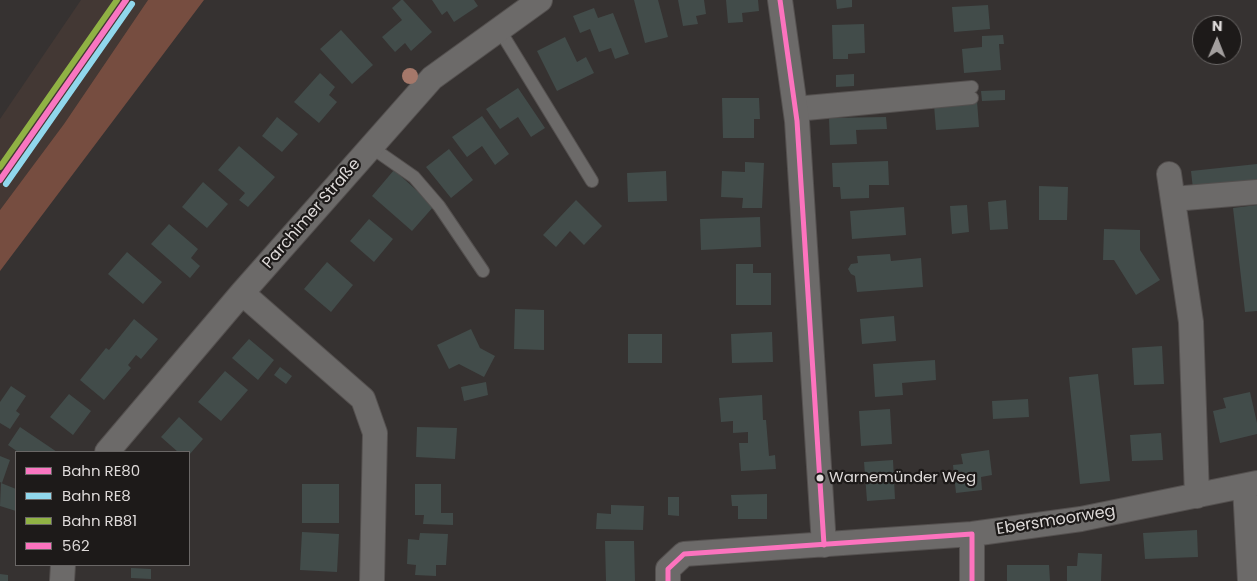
<!DOCTYPE html>
<meta charset="utf-8">
<style>
body{margin:0}
#map{position:relative;width:1257px;height:581px;overflow:hidden;background:#363231;font-family:Poppins,sans-serif}
canvas{display:block}
.legend{position:absolute;left:15px;top:451px;width:175px;height:115px;box-sizing:border-box;background:#1d1a19;border:1px solid #6a6766;margin:0;padding:6px 9px;list-style:none;font-size:15px;color:#dedad9}
.legend li{display:flex;align-items:center;gap:10px;height:25px}
.legend b{width:25px;border:1px solid #6a6766}
.north{position:absolute;left:1192px;top:15px;width:50px;height:50px;box-sizing:border-box;background:#1d1a19;border:1px solid #6a6766;border-radius:50%;rotate:1deg;font-size:14px;font-weight:700;line-height:20px;text-align:center;color:#dedad9}
.north::after{content:'';display:block;margin:auto;width:18px;height:22px;background:#a39f9e;clip-path:polygon(50% 0,100% 100%,50% 72%,0 100%)}
</style>
<div id="map">
<canvas width="1257" height="581"></canvas>
<ul class="legend">
<li><b style="height:6px;background:#f976c1"></b>Bahn RE80</li>
<li><b style="height:6px;background:#90d7ec"></b>Bahn RE8</li>
<li><b style="height:6px;background:#90b244"></b>Bahn RB81</li>
<li><b style="height:6px;background:#fc73be"></b>562</li>
</ul>
<div class="north">N</div>
</div>
<script>
const ctx = document.querySelector('canvas').getContext('2d');
ctx.lineJoin = 'round';
function paint(path, color) { ctx.fillStyle = color; ctx.fill(path, 'evenodd'); }
function strokePath(path, color, width, dash) { ctx.strokeStyle = color; ctx.lineWidth = width; ctx.lineCap = dash ? 'butt' : 'round'; ctx.setLineDash(dash || []); ctx.stroke(path); }
function drawText(font, color, halo, rows, align = 'center') {
  ctx.font = font + ' Poppins,sans-serif'; ctx.lineWidth = 4.5; ctx.setLineDash([]); ctx.textBaseline = 'middle'; ctx.strokeStyle = halo; ctx.fillStyle = color; for (const [text, x, y, turn = 0] of rows) {
    ctx.save(); ctx.translate(x, y); ctx.rotate((+turn || 0) * Math.PI / 180); ctx.textAlign = isNaN(turn) ? turn : align; if (halo) ctx.strokeText(text, 0, 0); ctx.fillText(text, 0, 0); ctx.restore();
  }
}
const built = new Path2D(`
 M81 0H148L64 124 0 210V119Z`);
const forest = new Path2D(`
 M148 0H204L0 271V210L64 124Z`);
const building = new Path2D(`
 M401 0H403L432 32 411 51 405 43 395 52 382 37 402 20 392 8Z
 M432 0H474L478 6 454 22 447 11 442 15Z
 M634 0H658L668 37 645 43Z
 M678 0H704L706 14 696 16 698 24 683 26Z
 M726 0H758L759 11 742 13 743 22 728 23Z
 M836 0H852V7L837 9Z
 M988 5 990 29 954 32 952 7Z
 M594 8 598 18 613 13 629 54 615 59 611 48 599 52 590 29 580 33 573 16Z
 M864 24 865 53 848 54V59H833L832 25Z
 M341 30 373 65 352 84 320 49Z
 M1003 35 1004 44H999L1001 70 964 73 962 49 982 47V36Z
 M565 37 577 62 586 57 594 73 557 91 537 51Z
 M320 73 335 87 329 95 337 102 319 123 294 102Z
 M854 74V86L836 87V75Z
 M518 88 545 128 531 137 518 117 500 129 486 109Z
 M1005 90V100L982 101 981 91Z
 M722 98H759L760 119H754V138H723Z
 M977 101 979 127 936 130 934 105Z
 M482 116 509 154 495 165 482 146 467 157 452 137Z
 M277 117 298 134 282 152 262 136Z
 M886 117 887 129 856 130 857 144 830 145 829 118Z
 M239 146 275 177 248 207 239 200 245 193 218 170Z
 M449 149 473 180 451 198 426 167Z
 M888 161 889 185H869V198L841 199 840 187H833L832 163Z
 M745 162 764 163 762 208H742L743 198 721 197 722 171 745 172Z
 M1257 164V182L1193 189 1191 171Z
 M394 170 434 206 412 231 372 196Z
 M666 171 667 201 628 202 627 173Z
 M203 182 228 204 207 228 182 207Z
 M1039 186 1068 187 1067 220H1039Z
 M576 200 602 226 584 245 570 231 556 247 543 235Z
 M1006 200 1008 229 990 230 988 202Z
 M967 205 969 232 952 234 950 206Z
 M1257 205V311L1245 312 1233 208Z
 M904 207 906 235 852 239 850 211Z
 M760 217 761 247 701 250 700 219Z
 M369 219 393 239 374 262 350 241Z
 M169 224 198 249 191 258 200 266 190 278 151 244Z
 M1104 229 1140 230V250L1160 280 1136 295 1114 260H1103Z
 M127 252 162 282 143 304 108 274Z
 M890 254 891 261 921 258 923 287 857 292 855 276 851 274 848 269 851 264 858 263 857 256Z
 M327 262 353 285 331 312 304 289Z
 M736 264H753V273H771V305H736Z
 M515 309 544 310V350L514 349Z
 M894 316 896 341 862 344 860 319Z
 M134 319 158 339 141 359 136 355 128 365 131 368 104 400 80 380 106 348 109 350Z
 M471 329 480 348 495 356 484 377 459 364 449 369 437 345Z
 M772 332 773 362 732 363 731 334Z
 M628 334H662V363H628Z
 M249 339 274 360 258 380 232 358Z
 M1162 346 1164 384 1134 385 1132 348Z
 M935 360 936 380 902 383 903 395 875 397 873 364Z
 M280 367 292 376 286 384 274 375Z
 M225 371 248 390 221 421 198 402Z
 M1098 374 1110 481 1080 484 1069 377Z
 M486 382 488 395 464 401 461 387Z
 M11 386 26 396 16 411 20 414 10 429 0 423V402Z
 M1250 392 1257 423V434L1220 443 1213 411 1226 408 1223 398Z
 M69 394 91 411 73 435 50 417Z
 M762 395 763 420H766L769 456 775 455 776 469 741 471 739 443H748V432L733 433V421L721 422 719 398Z
 M1028 399 1029 417 993 419 992 401Z
 M890 409 892 444 861 446 859 411Z
 M179 417 203 439 189 455V452H178L161 437Z
 M20 427 57 452H18L8 445Z
 M417 427 457 428 455 459 416 457Z
 M1161 433 1163 460 1132 461 1130 435Z
 M989 450 992 475 981 477 982 490 956 493 953 465 963 464 961 454Z
 M0 456 10 460 2 483 0 482Z
 M893 460 895 499 867 501 864 462Z
 M1 483 16 489V511L0 506Z
 M302 484H339V523H302Z
 M415 484H441V513H453V525L423 524 424 515H415Z
 M767 494V519H738V506H732L731 495Z
 M668 497H679V516L668 515Z
 M611 505 644 506 643 530 596 529 597 513 611 514Z
 M1197 530 1198 557 1145 559 1143 533Z
 M302 532 339 534 337 572 300 570Z
 M420 533 448 534 446 565H436V576L415 575 416 565 407 564 408 539 419 540Z
 M605 541H634L635 581H606Z
 M1078 553 1102 554 1101 581H1067V566H1077Z
 M1007 565H1049L1050 581H1007Z
 M131 568 151 569V579L131 578Z
 M0 574 8 575V581H0Z`);
const service = new Path2D(`
 M499 29 592 181
 M794 103 972 87
 M796 115 972 98
 M371 147 414 177 439 206 483 271`);
const minor = new Path2D(`
 M780 0 797 121 824 545
 M1169 174 1191 322 1197 496
 M1173 199 1257 192
 M242 293 363 399 375 433 372 581
 M107 452 242 293 432 78 540 0
 M1245 486 1250 581
 M972 534V581
 M62 581 63 565
 M668 581V569L684 554 972 534 1081 519 1257 483`);
const bus1 = new Path2D(`
 M780 0 797 121 824 545
 M668 581V569L684 554 972 534V581`);
const rail1 = new Path2D(`
 M0 180 126 0`);
const rail2 = new Path2D(`
 M6 184 132 4`);
const rail3 = new Path2D(`
 M0 167 117 0`);
const trees = [
 [410,76]
];
const markers = [
 [820,478,4.5,"#dedad9"]
];
const busNames = [
 ["Warnemünder Weg",829,478]
];
const streetNames = [
 ["Parchimer Straße",312,214,-49],
 ["Ebersmoorweg",1056,521,-9]
];
paint(built, '#433834');
paint(forest, '#764d40');
paint(building, '#424c4a');
strokePath(service, '#54504f', 14);
strokePath(minor, '#54504f', 26);
strokePath(service, '#6c6a69', 12);
strokePath(minor, '#6c6a69', 24);
strokePath(bus1, '#fc73be', 5);
strokePath(rail1, '#f976c1', 6);
strokePath(rail2, '#90d7ec', 6);
strokePath(rail3, '#90b244', 6);
ctx.fillStyle = '#a5786a';
for (const [x, y] of trees) { ctx.beginPath(); ctx.arc(x, y, 8, 0, 2 * Math.PI); ctx.fill(); }
for (const [x, y, r, color] of markers) { const dot = new Path2D(); dot.arc(x, y, r, 0, 2 * Math.PI); ctx.fillStyle = color; ctx.fill(dot); strokePath(dot, '#1d1a19', 2); }
drawText('15px', '#dedad9', '#1d1a19', busNames, 'left');
drawText('16px', '#dedad9', '#1d1a19', streetNames);
</script>
